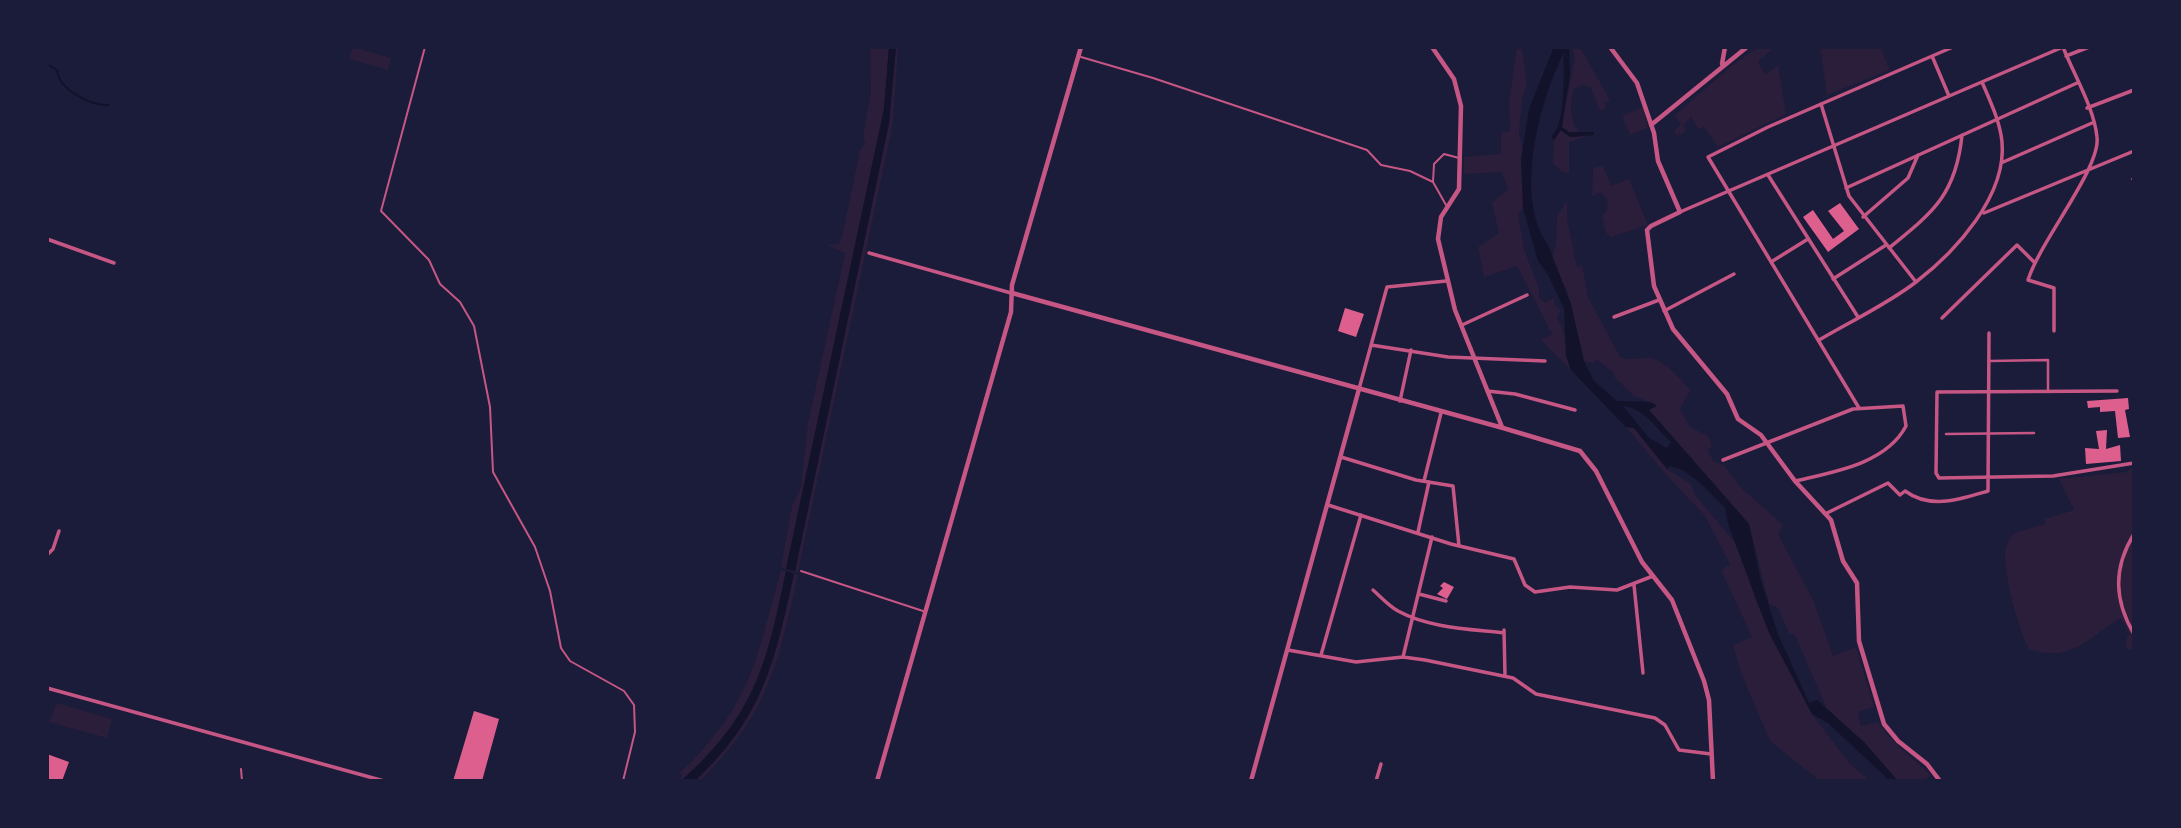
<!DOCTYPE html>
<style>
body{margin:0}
#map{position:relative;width:2181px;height:828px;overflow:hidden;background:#1b1b3a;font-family:"IBM Plex Serif",serif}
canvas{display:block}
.frame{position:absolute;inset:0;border:49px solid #1b1b3a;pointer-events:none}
</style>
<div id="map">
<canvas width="2181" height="828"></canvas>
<div class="frame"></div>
</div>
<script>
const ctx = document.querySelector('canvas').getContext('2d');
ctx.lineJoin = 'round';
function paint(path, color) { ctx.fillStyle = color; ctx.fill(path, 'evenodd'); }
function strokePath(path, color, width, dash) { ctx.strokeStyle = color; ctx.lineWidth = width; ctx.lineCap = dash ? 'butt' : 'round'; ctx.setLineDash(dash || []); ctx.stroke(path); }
const green = new Path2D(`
 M353 47 391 58 388 70 349 59Z
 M870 47H889L884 109 786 569 781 567 792 506 801 487 808 423 845 253 827 245 838 244 842 237 860 150 865 143 863 137 871 91Z
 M896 47H898L893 123 798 572 795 571 889 123Z
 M1517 47H1522L1527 85 1522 99 1519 133 1523 151V208L1518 214 1524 249 1539 289V298L1546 303 1554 297 1555 305 1561 310 1557 318C1568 336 1565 351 1571 370L1541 340 1552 334 1517 266 1484 277 1478 247 1499 233 1492 203 1508 189 1502 172 1464 174V157L1501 154V133L1510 131 1509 102Z
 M1572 47H1580L1610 100 1604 103 1606 108 1600 111 1590 87 1583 85 1574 89C1569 103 1570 122 1580 133L1569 132 1561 127 1575 58Z
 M1759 47H1775L1758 61 1765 75 1778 65 1786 114 1718 147 1704 127 1698 129 1691 117 1683 125 1686 131 1677 136 1674 131 1681 124 1675 115 1734 64Z
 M1820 47H1880L1890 70 1827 95Z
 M1643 107 1648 128 1630 135 1622 116Z
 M1560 130 1570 137 1588 136 1569 142V173L1562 172 1553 163 1554 140Z
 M1603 166 1611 186 1629 179 1648 225 1611 237 1606 233 1602 217 1608 208 1607 200 1601 192 1592 196 1593 168Z
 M1567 201V219L1577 267 1582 265 1588 297 1620 357C1631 362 1637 357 1649 358 1666 360 1679 378 1690 390L1680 409 1690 427 1708 436 1712 446 1708 450 1713 461 1724 465 1739 486 1783 525 1778 534 1814 602 1833 656 1856 647 1874 707 1858 712 1861 726 1878 722C1892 744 1913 757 1931 776L1920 781H1898L1826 707 1795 635 1789 633 1778 608 1769 604 1749 524 1649 410 1656 405 1634 396 1615 378 1613 372 1596 359 1594 363 1584 361 1567 291 1552 259 1556 244 1557 216Z
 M1626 427 1634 428 1667 469 1691 484 1696 496 1737 545 1758 606 1812 714 1849 763 1870 781H1820L1770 741 1741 673 1733 645 1752 637 1721 570 1730 564 1705 516 1669 478Z
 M2134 466V649H2127L2125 642 2129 634 2121 618C2085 639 2073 663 2029 649 2018 628 2004 576 2005 553 2006 544 2009 539 2014 533L2045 524V519L2074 510 2059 479 2126 472Z
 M781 571H786C771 642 760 698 710 753 702 762 689 777 678 781L682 777 680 772C692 763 700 752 710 741 757 685 761 637 781 571Z
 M794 574 798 575C778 664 768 714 700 781H695C764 716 774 663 794 574Z
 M57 703 112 719 107 738 49 722Z`);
const water = new Path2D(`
 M889 47H896L889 123 795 571 786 569 884 109Z
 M1554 47H1569L1570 74 1562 127 1569 132H1594V135L1570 137 1561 130 1554 140 1551 137C1567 123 1563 71 1564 52 1540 100 1513 197 1548 245L1571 304 1584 361 1594 381 1617 401 1651 402 1657 406 1649 410 1749 524 1760 577 1777 632 1809 703 1817 700 1864 742 1898 781H1890L1828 723 1812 714 1769 633 1729 527 1725 508 1699 482 1683 470 1670 466 1667 469 1634 428 1626 427 1571 370 1566 356 1564 308 1547 273 1538 261 1523 208 1521 159 1529 109ZM1623 406C1644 408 1657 429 1671 442L1667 448 1649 438Z
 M786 571 794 574C774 663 764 716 695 781H681C756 713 766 667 786 571Z`);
const stream = new Path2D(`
 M47 64 57 70C58 89 92 107 109 105`);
const building = new Path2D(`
 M1840 203 1859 229 1828 252 1803 217 1813 210 1833 239 1844 231 1828 211Z
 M1345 308 1364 314 1356 337 1338 331Z
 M2128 398 2129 409 2125 410 2130 437 2118 438 2115 411 2100 412V407L2088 408 2087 401Z
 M2107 430 2106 449 2120 445 2121 461 2086 464 2085 448 2099 449 2096 431Z
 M1444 582 1454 587 1447 599 1437 594 1443 588 1440 586Z
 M474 711 499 719 482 781H453Z
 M47 754 69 762 62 781H47Z`);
const service = new Path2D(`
 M425 47 381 211 429 260 440 284 460 302 474 326 490 407 493 472 535 547 550 591 561 648 570 661 624 691 634 705 635 732 623 781
 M1081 57 1153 78 1367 150 1381 165 1410 171 1433 182
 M1446 205 1433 182 1434 164 1444 154 1459 158
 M801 571 923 611
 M241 769 242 781`);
const pedestrian = new Path2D(`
 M1989 361 2048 360V392
 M1946 434 2034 433`);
const minor = new Path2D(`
 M1932 56 1949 96
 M2066 56 2089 47
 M1821 104 1849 196 1916 282
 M2087 108 2134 90
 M2001 163 2092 123
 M1768 175 1858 317
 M2133 179 2134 178
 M1846 188 2077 83
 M1680 212 2063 47C2074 75 2094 108 2097 137 2101 168 2040 241 2028 280L2054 288V331
 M1984 213 2134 151
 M1863 217 1908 178 1918 155
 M47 239 114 263
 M1889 248C1933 212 1956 195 1962 135
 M869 253 1011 293
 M1771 262 1808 239
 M1833 279 1886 245
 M1664 311 1734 274
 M1614 317 1659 300
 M1942 318 2017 245 2034 262
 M1462 325 1527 295
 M1819 340C1851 321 1886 305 1916 282 1955 252 2007 196 2002 142 2000 121 1990 101 1982 82
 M1371 345 1448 357 1545 361
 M1359 389 1387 287 1446 281
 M1487 391 1515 394 1575 410
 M2117 391 1937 392 1936 473 1939 478 2053 476 2134 463
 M1400 401 1411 350
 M1859 408 1708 157 1768 127 1953 47
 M1341 457 1416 480 1453 486 1459 546
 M1723 460 1853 409 1903 406 1906 426C1886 464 1833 472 1795 481
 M1424 481 1441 413
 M1328 505 1451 544 1514 559 1525 585 1535 592 1570 587 1617 590 1653 576
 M1827 513 1888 483 1900 495 1905 491C1931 510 1961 499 1988 491L1989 333
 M1418 532 1429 482
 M2134 534C2113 568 2114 600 2134 634
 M47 555 53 549 59 531
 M1634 585 1643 673
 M1373 590C1381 597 1389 606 1398 611 1429 628 1470 629 1504 633
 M1419 594 1446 601
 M1504 630 1505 676
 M1288 650 1356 662 1403 657 1425 660 1513 678 1536 694 1655 718 1665 725 1679 750 1711 754
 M1321 655 1361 515
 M1403 657 1432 537
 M47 688 384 781
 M1376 781 1381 764`);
const tertiary = new Path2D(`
 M1432 47 1454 79 1461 106 1459 189 1441 217 1438 239 1455 310 1502 427
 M1610 47 1637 83 1654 133 1658 161 1680 212 1651 226 1647 230 1654 286 1673 329 1727 394 1738 419 1761 435 1795 481 1831 520 1843 561 1857 583 1859 641 1884 724 1898 741 1927 764 1940 781
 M1722 64 1725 47
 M1651 125 1747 47
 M1012 293 1503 428 1580 451 1596 471 1642 562 1672 600 1704 681 1709 700 1713 781
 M877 781 1011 312 1012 285 1081 47
 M1251 781 1359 389`);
paint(green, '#2a1e3b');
paint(water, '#12122b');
strokePath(stream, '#12122b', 2);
paint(building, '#dd5f8e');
strokePath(service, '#c65784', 2);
strokePath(pedestrian, '#c65784', 2.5);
strokePath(minor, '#c65784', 3.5);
strokePath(tertiary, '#c65784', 4.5);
</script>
